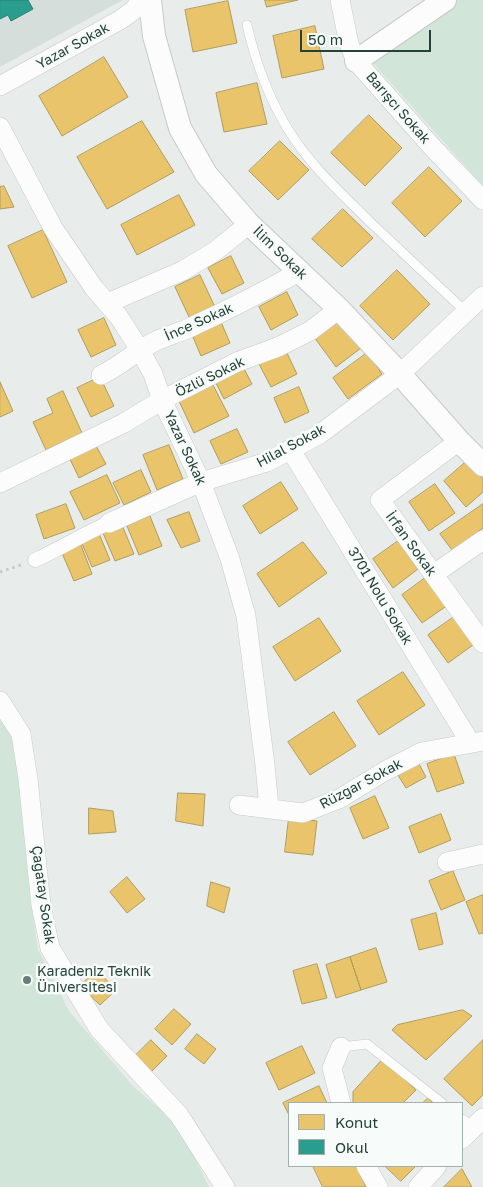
<!DOCTYPE html>
<meta charset="utf-8">
<style>
body{margin:0}
#map{position:relative;width:483px;height:1187px;overflow:hidden;background:#e8edeb;font-family:"Golos Text",sans-serif}
canvas{display:block}
.legend{position:absolute;left:288px;top:1102px;width:175px;height:65px;box-sizing:border-box;background:#f7fbf9;border:1px solid #a3b1ad;margin:0;padding:6px 9px;list-style:none;font-size:15px;color:#24423a}
.legend li{display:flex;align-items:center;gap:10px;height:25px}
.legend b{width:25px;border:1px solid #a3b1ad}
.scale{position:absolute;left:300px;top:30px;width:131px;height:22px;box-sizing:border-box;border:2px solid #24423a;border-top:0;padding-left:6px;font-size:15px;line-height:18px;white-space:nowrap;color:#24423a;-webkit-text-stroke:4px #f7fbf9;paint-order:stroke}
</style>
<div id="map">
<canvas width="483" height="1187"></canvas>
<ul class="legend">
<li><b style="height:14px;background:#e9c46a"></b>Konut</li>
<li><b style="height:14px;background:#2a9d8f"></b>Okul</li>
</ul>
<div class="scale">50 m</div>
</div>
<script>
const ctx = document.querySelector('canvas').getContext('2d');
ctx.lineJoin = 'round';
function paint(path, color) { ctx.fillStyle = color; ctx.fill(path, 'evenodd'); }
function strokePath(path, color, width, dash) { ctx.strokeStyle = color; ctx.lineWidth = width; ctx.lineCap = dash ? 'butt' : 'round'; ctx.setLineDash(dash || []); ctx.stroke(path); }
function drawText(font, color, halo, rows, align = 'center') {
  ctx.font = font + ' "Golos Text",sans-serif'; ctx.lineWidth = 5; ctx.setLineDash([]); ctx.textBaseline = 'middle'; ctx.strokeStyle = halo; ctx.fillStyle = color; for (const [text, x, y, turn = 0] of rows) {
    ctx.save(); ctx.translate(x, y); ctx.rotate((+turn || 0) * Math.PI / 180); ctx.textAlign = isNaN(turn) ? turn : align; if (halo) ctx.strokeText(text, 0, 0); ctx.fillText(text, 0, 0); ctx.restore();
  }
}
const built = new Path2D(`
 M0 0H123L0 67Z`);
const green = new Path2D(`
 M431 0H483V186L364 53Z
 M0 714 14 736 30 896 38 949 69 1011 133 1086 170 1118 193 1154 209 1187H0Z`);
const homes = new Path2D(`
 M265 0H298L267 7Z
 M228 1 237 43 193 52 185 10Z
 M315 26 324 69 282 78 273 36Z
 M104 57 128 97 62 136 39 96Z
 M257 83 267 124 224 132 216 93Z
 M369 115 402 148 365 186 331 153Z
 M142 121 174 172 107 209 77 157Z
 M280 141 309 170 278 200 249 171Z
 M429 167 462 201 425 237 392 203Z
 M4 186 14 207 0 209V187Z
 M179 195 195 225 137 255 121 225Z
 M343 209 373 238 342 267 312 239Z
 M43 230 67 282 32 298 8 246Z
 M231 256 244 283 222 294 208 268Z
 M397 270 430 304 393 340 360 306Z
 M200 275 215 307 190 319 175 287Z
 M287 292 298 315 271 330 259 307Z
 M218 315 230 343 201 356 190 330Z
 M104 318 116 345 91 357 78 330Z
 M339 318 361 348 336 367 314 337Z
 M286 351 297 374 271 387 259 364Z
 M367 353 382 374 348 399 333 378Z
 M240 361 252 384 224 399 213 377Z
 M100 377 114 406 91 417 77 388Z
 M0 382 13 411 0 417Z
 M213 385 229 416 194 433 179 401Z
 M299 387 309 412 285 423 274 398Z
 M63 391 82 433 46 450 33 422 53 413 47 399Z
 M237 429 248 452 221 464 210 441Z
 M94 442 106 464 79 478 68 455Z
 M169 445 183 479 157 490 143 455Z
 M467 461 483 479V492L466 507 444 481Z
 M141 470 151 492 124 505 113 483Z
 M107 475 120 503 84 520 70 492Z
 M281 482 298 509 260 534 243 506Z
 M435 484 455 513 429 531 409 502Z
 M66 504 75 528 44 539 36 515Z
 M483 504V528L452 550 440 534Z
 M189 512 200 541 181 548 167 520Z
 M150 516 162 546 139 555 127 526Z
 M122 525 134 554 115 561 103 533Z
 M98 531 110 560 92 567 80 539Z
 M398 541 418 569 393 588 373 559Z
 M303 542 327 573 279 607 257 574Z
 M81 545 92 574 74 581 62 553Z
 M428 576 448 605 422 623 402 595Z
 M454 617 473 645 448 663 428 635Z
 M319 618 341 651 295 681 273 647Z
 M403 672 425 705 379 735 357 701Z
 M334 712 356 746 310 775 288 742Z
 M454 754 464 783 437 792 427 764Z
 M417 760 426 777 406 788 396 772Z
 M178 793 205 794 203 826 176 821Z
 M375 796 389 828 363 839 350 808Z
 M89 808 113 811 116 832 89 834Z
 M441 814 451 840 419 853 409 827Z
 M289 818 317 821 313 855 285 852Z
 M453 871 465 900 441 910 429 881Z
 M127 877 145 899 127 913 110 892Z
 M211 882 230 888 224 913 207 906Z
 M483 895V933L479 934 466 902Z
 M436 913 443 944 419 950 411 920Z
 M376 948 387 982 361 990 350 957Z
 M350 957 361 990 336 998 326 965Z
 M317 964 327 998 302 1004 293 971Z
 M97 970 116 990 100 1005 80 986Z
 M174 1009 191 1024 172 1045 155 1029Z
 M463 1010 472 1016 426 1060 392 1030 397 1025Z
 M197 1034 216 1049 204 1064 185 1049Z
 M151 1040 167 1056 150 1073 134 1057Z
 M483 1040V1095L472 1106 444 1079Z
 M302 1046 315 1073 279 1090 266 1063Z
 M383 1059 416 1090 403 1103H353V1092Z
 M319 1086 327 1103H289V1115L283 1103Z
 M428 1098 433 1103H423Z
 M313 1166H356L366 1187H323Z
 M385 1166H416L401 1181Z
 M462 1169 472 1187H444Z`);
const schools = new Path2D(`
 M0 0H28L33 9 11 21 8 15 0 19Z`);
const path = new Path2D(`
 M0 572 21 565`);
const service = new Path2D(`
 M247 25C256 64 269 100 291 134 312 167 341 193 369 221 401 251 434 282 466 312
 M341 1047 367 1044 442 1103
 M462 1119 473 1127`);
const pedestrian = new Path2D(`
 M35 560C60 549 83 534 109 523`);
const minor = new Path2D(`
 M340 0 349 44 356 61 434 149 483 200
 M0 86 120 20 134 10 141 0
 M0 127 53 228 94 288 119 317 140 350 153 374 162 400 201 482 230 559 246 616 265 765 269 808
 M108 303 182 271 214 252 249 224
 M101 375C121 366 136 350 156 341 167 336 178 333 189 328 226 311 263 292 299 272
 M459 441 380 500 483 643
 M290 449 470 742
 M0 483 124 423 162 400 237 362 278 347 310 331 339 309
 M109 523 201 482 267 462 320 434 400 374 483 296
 M434 574 483 540
 M0 701 21 734 28 779 41 905 50 948 99 1029 179 1115 225 1187
 M239 805 303 813 339 799 385 771 422 752 483 741
 M447 862 483 854
 M341 1047 332 1068 341 1103
 M462 1139 483 1118
 M366 1166 378 1187
 M418 1187 437 1166`);
const tertiary = new Path2D(`
 M150 0 154 36 180 128 206 174 249 224 339 309 400 374 459 441 483 465
 M356 61 445 0`);
const markers = [
 [27,980,5,"#697e78"]
];
const streetNames = [
 ["Yazar Sokak",73,46,-29],
 ["Barışcı Sokak",398,108,49],
 ["İlim Sokak",280,253,44],
 ["İnce Sokak",199,322,-24],
 ["Özlü Sokak",210,377,-26],
 ["Hilal Sokak",291,446,-28],
 ["Yazar Sokak",185,448,65],
 ["İrfan Sokak",411,544,54],
 ["3701 Nolu Sokak",380,596,59],
 ["Rüzgar Sokak",361,784,-28],
 ["Çağatay Sokak",43,895,82]
];
const poiNames = [
 ["Karadeniz Teknik",37,972],
 ["Üniversitesi",37,988]
];
paint(built, '#d6dedb');
paint(green, '#d1e6d8');
paint(homes, '#e9c46a');
strokePath(homes, '#ae9d5c', 1);
paint(schools, '#2a9d8f');
strokePath(schools, '#288276', 1);
strokePath(service, '#c5cac8', 10);
strokePath(pedestrian, '#c5cac8', 15);
strokePath(minor, '#c5cac8', 20);
strokePath(tertiary, '#c5cac8', 24);
strokePath(path, '#c3ccca', 3, [2.5, 4]);
strokePath(service, '#fcfcfc', 9);
strokePath(pedestrian, '#fcfcfc', 14);
strokePath(minor, '#fcfcfc', 19);
strokePath(tertiary, '#fcfcfc', 22);
for (const [x, y, r, color] of markers) { const dot = new Path2D(); dot.arc(x, y, r, 0, 2 * Math.PI); ctx.fillStyle = color; ctx.fill(dot); strokePath(dot, '#f7fbf9', 2); }
drawText('14px', '#24423a', '#f7fbf9', streetNames);
drawText('14px', '#24423a', '#f7fbf9', poiNames, 'left');
</script>
